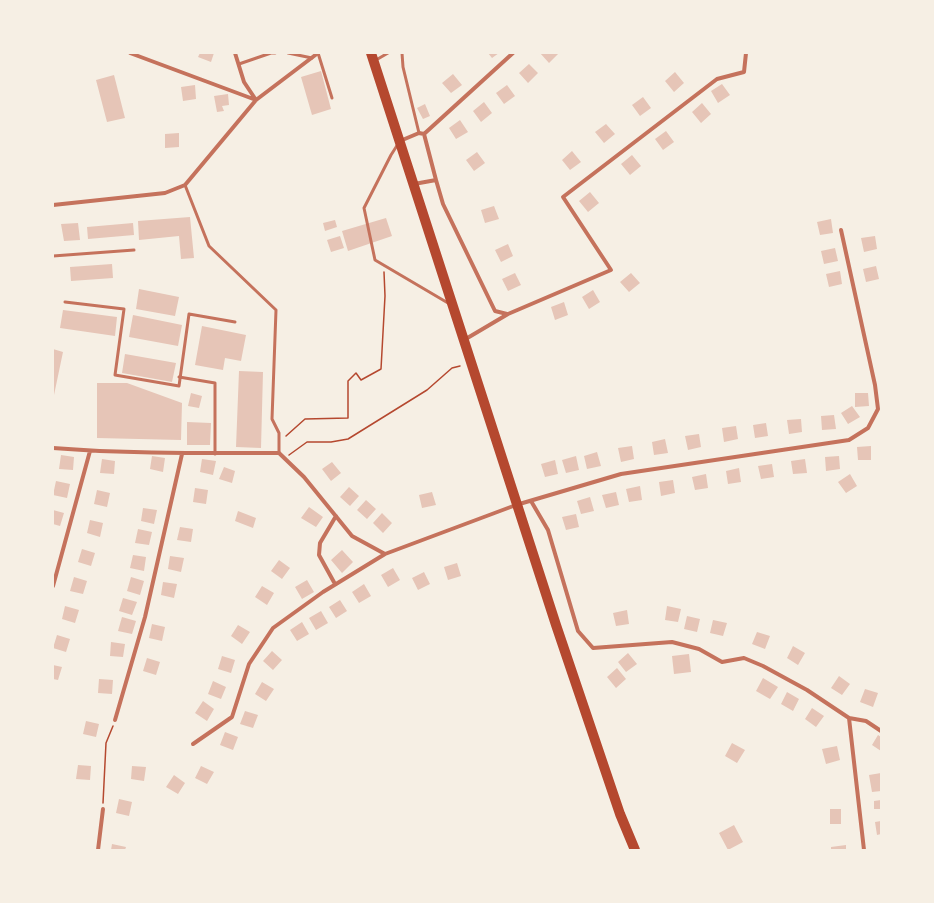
<!DOCTYPE html>
<style>
body{margin:0}
#map{position:relative;width:934px;height:903px;overflow:hidden;background:#f6efe4;font-family:Roboto,sans-serif}
canvas{display:block}
.frame{position:absolute;inset:0;border:54px solid #f6efe4;pointer-events:none}
</style>
<div id="map">
<canvas width="934" height="903"></canvas>
<div class="frame"></div>
</div>
<script>
const ctx = document.querySelector('canvas').getContext('2d');
ctx.lineJoin = 'round';
function paint(path, color) { ctx.fillStyle = color; ctx.fill(path, 'evenodd'); }
function strokePath(path, color, width, dash) { ctx.strokeStyle = color; ctx.lineWidth = width; ctx.lineCap = dash ? 'butt' : 'round'; ctx.setLineDash(dash || []); ctx.stroke(path); }
const building = new Path2D(`
 M200 53H214L211 62 198 57Z
 M488 53H499L492 58Z
 M540 53H559L549 63Z
 M529 64 538 73 528 83 519 73Z
 M321 71 331 109 312 115 301 77Z
 M675 72 684 83 674 92 665 81Z
 M453 74 462 85 451 93 442 83Z
 M114 75 125 118 107 122 96 80Z
 M722 84 730 95 718 103 711 91Z
 M195 85 196 99 183 101 181 87Z
 M507 85 515 96 504 104 496 93Z
 M228 94 229 105 222 106 224 111 217 112 214 96Z
 M643 97 651 108 640 116 632 105Z
 M484 102 492 113 481 122 473 111Z
 M702 103 711 114 701 123 692 112Z
 M425 104 430 116 423 119 417 108Z
 M460 120 468 132 456 139 449 128Z
 M606 124 615 134 604 143 595 132Z
 M666 131 674 142 663 150 655 139Z
 M179 133V147L165 148V134Z
 M572 151 581 162 570 170 562 160Z
 M477 152 485 163 474 171 466 160Z
 M632 155 641 166 630 175 621 164Z
 M590 192 599 203 588 212 579 201Z
 M494 206 499 219 485 223 481 210Z
 M190 217 194 258 181 259 179 236 139 240 138 221Z
 M386 218 392 236 348 251 342 231Z
 M831 219 833 233 820 235 817 222Z
 M335 220 337 227 325 231 323 223Z
 M78 223 80 240 64 241 61 224Z
 M133 223 134 235 88 239 87 227Z
 M340 236 344 248 331 252 327 240Z
 M875 236 877 249 864 252 861 238Z
 M508 244 513 256 501 262 495 250Z
 M835 248 838 261 824 264 821 251Z
 M112 264 113 278 71 281 70 267Z
 M876 266 879 279 866 282 863 269Z
 M840 271 842 284 829 287 826 274Z
 M515 273 521 285 508 291 502 279Z
 M631 273 640 283 629 292 620 282Z
 M139 289 179 297 175 316 136 309Z
 M593 290 600 302 589 309 582 297Z
 M564 302 568 315 555 320 551 307Z
 M63 310 117 317 115 336 60 328Z
 M133 315 182 325 178 346 129 337Z
 M202 326 246 335 241 361 225 358 223 370 195 365Z
 M53 349 63 352 54 395H53Z
 M125 354 176 363 172 382 122 373Z
 M239 371 263 372 261 448 236 447Z
 M97 383H127L182 403 181 440 97 438Z
 M191 393 202 396 199 408 188 406Z
 M855 393H868L869 406 855 407Z
 M852 406 860 417 848 424 841 413Z
 M834 415 836 429 822 430 821 416Z
 M801 419 802 432 789 434 787 420Z
 M187 422 211 423 210 445H187Z
 M766 423 768 436 755 438 753 425Z
 M736 426 738 439 724 442 722 428Z
 M699 434 701 447 688 450 685 436Z
 M665 439 668 453 654 455 652 442Z
 M632 446 634 459 621 462 618 448Z
 M871 446V460H858L857 447Z
 M597 452 601 466 587 469 584 456Z
 M61 455 74 457 73 470 59 469Z
 M152 456 165 458 163 472 150 469Z
 M576 456 579 470 566 473 562 460Z
 M839 456 840 469 826 471 825 457Z
 M102 459 115 461 114 474 100 473Z
 M202 459 216 461 213 475 200 472Z
 M805 459 807 473 793 474 791 461Z
 M555 460 558 474 545 477 541 464Z
 M332 462 341 473 331 481 322 469Z
 M772 464 774 477 761 479 758 466Z
 M224 467 235 471 232 483 219 479Z
 M739 468 741 482 728 484 726 471Z
 M706 474 708 488 695 490 692 477Z
 M850 474 857 486 846 493 838 482Z
 M673 480 675 493 661 496 659 482Z
 M56 481 70 484 67 498 53 495Z
 M640 486 642 500 629 502 626 489Z
 M349 487 359 496 350 506 340 497Z
 M195 488 208 490 206 504 193 502Z
 M97 490 110 493 107 507 94 504Z
 M432 492 436 505 422 508 419 495Z
 M616 492 619 505 606 508 602 495Z
 M590 497 594 511 581 514 577 501Z
 M366 500 376 509 367 519 357 510Z
 M309 507 323 517 316 527 301 518Z
 M143 508 157 510 154 524 141 521Z
 M53 510 64 513 60 526 53 524Z
 M238 511 256 518 253 528 235 521Z
 M382 513 392 523 383 533 373 523Z
 M576 514 579 527 566 530 562 517Z
 M90 520 103 523 100 537 87 533Z
 M180 527 193 529 191 542 177 540Z
 M138 529 152 532 149 545 135 543Z
 M82 549 95 553 91 566 78 562Z
 M342 550 353 562 342 573 331 560Z
 M133 555 146 557 144 571 130 568Z
 M170 556 184 558 181 572 168 569Z
 M279 560 290 568 282 579 271 571Z
 M457 563 461 576 448 580 444 567Z
 M393 568 400 580 388 587 381 575Z
 M424 572 430 584 418 590 412 578Z
 M74 577 87 581 83 594 70 591Z
 M131 577 144 581 140 595 127 591Z
 M307 580 314 592 302 599 295 587Z
 M163 582 177 584 174 598 161 595Z
 M364 584 371 596 359 603 352 592Z
 M262 586 274 593 267 605 255 597Z
 M123 598 137 602 132 615 119 611Z
 M340 600 347 611 336 618 329 607Z
 M65 606 79 610 75 623 62 619Z
 M667 606 681 609 678 622 665 620Z
 M627 610 629 624 616 626 613 613Z
 M321 611 328 623 316 630 309 618Z
 M687 616 700 619 697 632 684 629Z
 M122 617 136 621 132 634 118 631Z
 M713 620 727 623 723 636 710 633Z
 M302 622 309 634 297 641 290 630Z
 M152 624 165 627 162 641 149 638Z
 M238 625 250 632 242 644 231 636Z
 M757 632 770 636 765 649 752 644Z
 M57 635 70 639 66 652 53 648Z
 M111 642 125 644 123 657 110 656Z
 M793 646 805 653 798 665 787 658Z
 M272 651 282 660 273 670 263 661Z
 M628 653 637 664 626 672 618 662Z
 M689 654 691 672 674 674 672 656Z
 M222 656 235 660 231 673 218 669Z
 M147 658 160 662 156 675 143 671Z
 M53 665 62 667 58 680 53 679Z
 M617 668 626 679 616 688 607 677Z
 M839 676 850 684 842 695 831 688Z
 M763 678 778 687 770 699 756 691Z
 M99 679 113 680 112 694 98 693Z
 M213 681 226 687 221 699 208 694Z
 M262 682 274 689 266 701 255 694Z
 M865 689 878 693 873 707 860 702Z
 M787 692 799 699 793 711 781 704Z
 M203 701 214 709 207 721 195 713Z
 M812 708 824 716 816 727 805 719Z
 M245 711 258 715 253 728 240 724Z
 M86 721 99 724 96 737 83 734Z
 M225 732 238 737 233 750 220 745Z
 M878 735 881 737V751L872 745Z
 M732 743 745 750 737 763 725 756Z
 M837 746 840 760 826 764 822 749Z
 M78 765 91 766 90 780 76 779Z
 M132 766 146 767 144 781 131 779Z
 M201 766 214 772 207 784 195 778Z
 M881 773V791L872 792 869 775Z
 M174 775 185 783 178 794 166 787Z
 M119 799 132 802 129 816 116 813Z
 M881 800V809H874V801Z
 M830 809H841V824H830Z
 M881 821V834L877 835 875 822Z
 M734 825 743 842 728 850 719 833Z
 M112 844 126 847 125 850H111Z
 M846 845V850H831V847Z`);
const path = new Path2D(`
 M286 436 305 419 348 418V381L356 373 361 380 381 369 385 296 384 272
 M289 455 307 442H331L348 439 427 390 452 368 460 366
 M103 803 106 743 113 726`);
const service = new Path2D(`
 M288 53 312 58
 M318 53 332 98
 M402 53 403 67 419 133
 M376 60 388 53
 M239 64 271 53H275
 M398 144 391 155 364 208 375 260 448 303
 M185 185 209 246 276 310 272 419 279 433V453
 M53 256 134 250
 M65 302 124 309 115 375 179 386 189 314 235 322
 M179 377 215 383V454`);
const minor = new Path2D(`
 M130 53 256 100
 M235 53 244 82 256 100
 M424 134 436 180
 M400 141 419 133 424 134 513 53
 M414 184 436 180 443 204 495 311 507 314
 M53 205 165 193 185 185 256 100 318 53
 M464 340 508 314 611 270 563 197 717 79 744 72 746 53
 M53 448C128 454 204 453 279 453L304 477 352 536 385 554 516 505 621 474 849 440 868 428 878 409 875 385 841 230
 M531 501 548 530 578 631 593 648 672 642 699 649 722 662 744 658 763 666 807 690 849 718 866 721 881 731
 M335 584 319 555 320 543 336 516
 M53 586 90 451
 M849 718 864 850
 M115 720 145 617 182 454
 M193 744 232 717 249 664 273 628 323 592 385 554
 M98 850 103 809`);
const trunk = new Path2D(`
 M371 53 556 625 620 814 635 850`);
paint(building, '#e6c5b7');
strokePath(path, '#b5482f', 1.5);
strokePath(service, '#c5725c', 3);
strokePath(minor, '#c5725c', 4);
strokePath(trunk, '#b5482f', 10);
</script>
